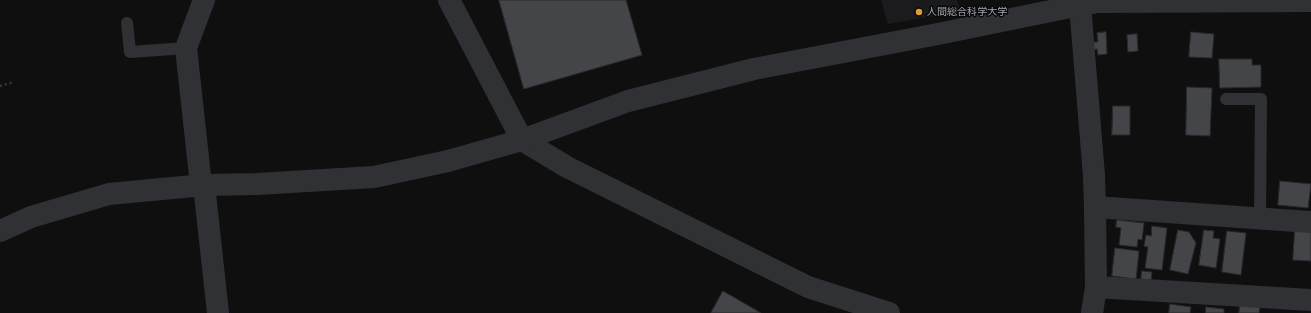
<!DOCTYPE html>
<meta charset="utf-8">
<style>
body{margin:0}
canvas{display:block;background:#0f0f10}
</style>
<canvas width="1311" height="313"></canvas>
<script>
const ctx = document.querySelector('canvas').getContext('2d');
ctx.lineJoin = 'round';
function paint(path, color) { ctx.fillStyle = color; ctx.fill(path, 'evenodd'); }
function strokePath(path, color, width, dash) { ctx.strokeStyle = color; ctx.lineWidth = width; ctx.lineCap = dash ? 'butt' : 'round'; ctx.setLineDash(dash || []); ctx.stroke(path); }
function drawText(font, color, halo, rows, align = 'center') {
  ctx.font = font + ' "PT Sans Narrow","Noto Sans JP",sans-serif'; ctx.lineWidth = 3; ctx.setLineDash([]); ctx.textBaseline = 'middle'; ctx.strokeStyle = halo; ctx.fillStyle = color; for (const [text, x, y, turn = 0] of rows) {
    ctx.save(); ctx.translate(x, y); ctx.rotate((+turn || 0) * Math.PI / 180); ctx.textAlign = isNaN(turn) ? turn : align; if (halo) ctx.strokeText(text, 0, 0); ctx.fillText(text, 0, 0); ctx.restore();
  }
}
const built = new Path2D(`
 M881 0H957L960 11 946 14 888 24Z`);
const building = new Path2D(`
 M499 0H626L642 55 524 89Z
 M1106 32 1107 54 1098 55 1097 49 1092 50V42H1098L1097 33Z
 M1191 32 1214 34 1212 58 1189 57Z
 M1137 34 1138 51 1128 52 1127 35Z
 M1219 59H1252V65H1261V87L1220 88Z
 M1187 87 1212 88 1210 136 1186 135Z
 M1113 106H1130V135H1112Z
 M1280 181 1311 184 1308 208 1278 205Z
 M1117 220 1144 223 1142 240 1138 239 1137 247 1119 245 1121 228 1116 227Z
 M1152 226 1167 228 1162 270 1145 268 1148 247 1144 246 1146 235 1151 236Z
 M1178 230 1189 232 1196 243 1188 274 1170 270Z
 M1204 230 1214 231 1213 238 1220 239 1216 268 1199 265Z
 M1295 230 1311 232V261L1293 260Z
 M1227 231 1246 233 1241 275 1222 272Z
 M1115 248 1139 251 1136 279 1112 276Z
 M1142 271 1152 272 1151 280 1141 279Z
 M723 291 761 313H711Z
 M1170 304 1191 307 1190 313H1169Z
 M1240 304 1260 307 1259 313H1239Z
 M1206 307 1224 309V313H1206Z`);
const path = new Path2D(`
 M0 86 14 82`);
const service = new Path2D(`
 M127 23 130 52 186 48
 M1226 99H1261L1260 218`);
const minor = new Path2D(`
 M449 0 522 140 567 167 808 287 889 313
 M1080 5 1094 176 1095 207 1096 287 1092 313
 M201 185 186 48 204 0
 M204 185 218 313
 M1095 207 1311 222
 M1096 287 1311 300`);
const tertiary = new Path2D(`
 M0 231 31 217 109 194 204 185 257 184 374 177 448 161 522 140 628 101 754 69 938 34 1080 5 1098 2 1311 1`);
const markers = [
 [919,12,4,"#e29a35"]
];
const poiNames = [
 ["人間総合科学大学",927,12]
];
paint(built, '#1b1b1d');
paint(building, '#434548');
strokePath(building, '#29292c', 1);
strokePath(path, '#36383c', 2.5, [2, 3]);
strokePath(service, '#303135', 12);
strokePath(minor, '#303135', 22);
strokePath(tertiary, '#303135', 22);
for (const [x, y, r, color] of markers) { const dot = new Path2D(); dot.arc(x, y, r, 0, 2 * Math.PI); ctx.fillStyle = color; ctx.fill(dot); strokePath(dot, '#0a0a0b', 1.5); }
drawText('10px', '#a1a7b0', '#0a0a0b', poiNames, 'left');
</script>
